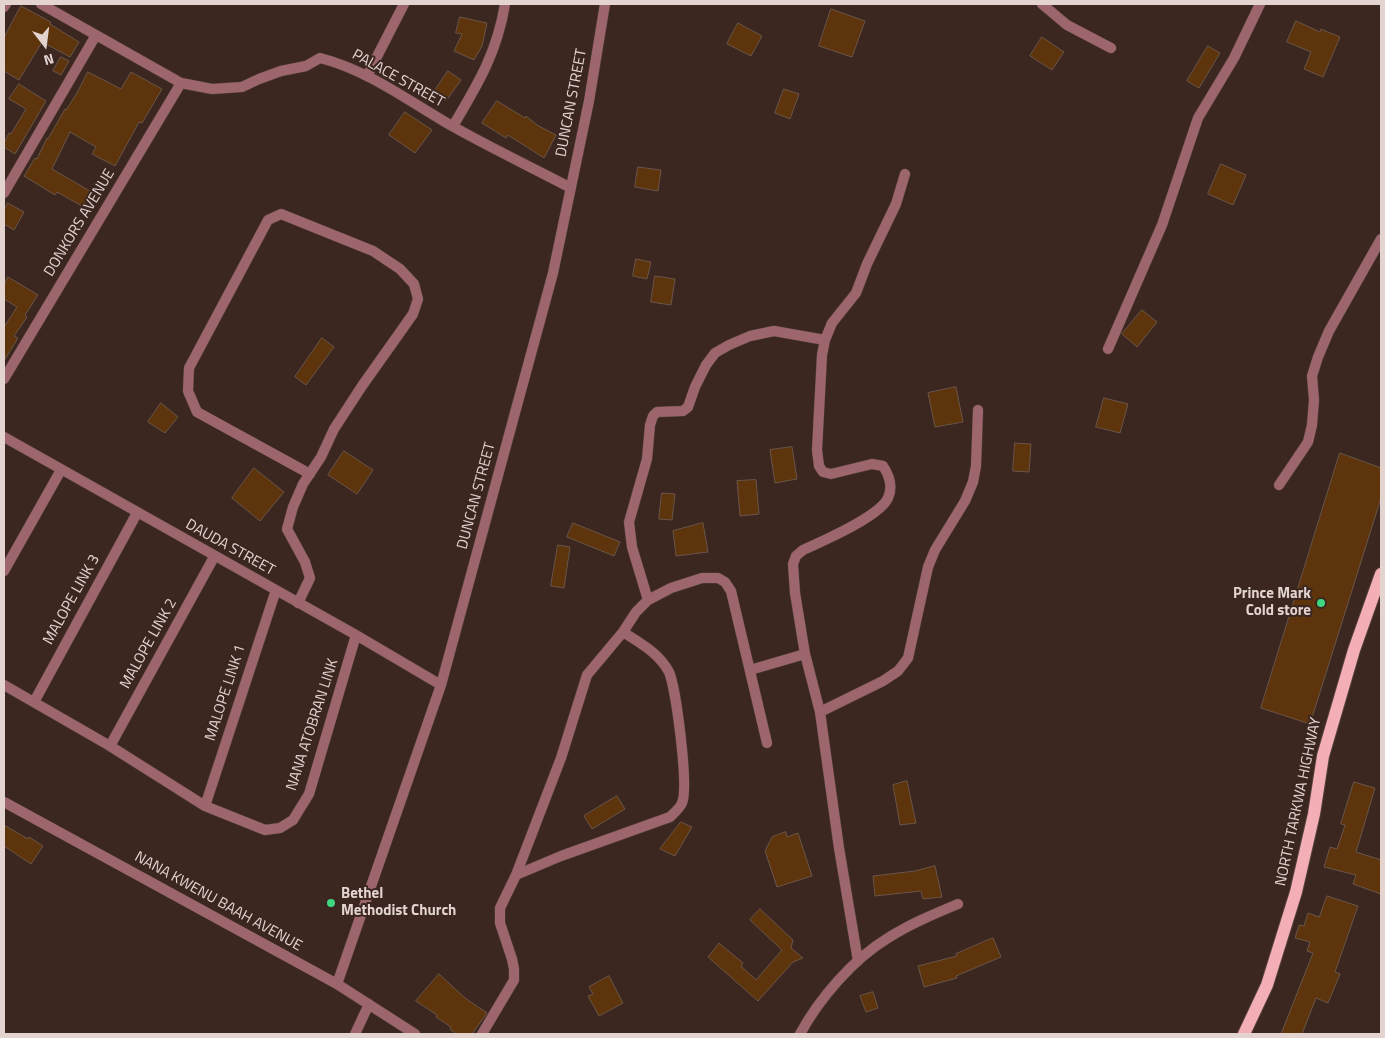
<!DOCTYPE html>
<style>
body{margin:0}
#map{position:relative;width:1385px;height:1038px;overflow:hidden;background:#3b2620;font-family:"Titillium Web",sans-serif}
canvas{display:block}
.frame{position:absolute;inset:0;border:5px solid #e3d4d0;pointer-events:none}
.north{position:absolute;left:20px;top:20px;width:50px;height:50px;-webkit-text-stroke:4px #3b2620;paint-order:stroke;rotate:165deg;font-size:14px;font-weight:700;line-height:20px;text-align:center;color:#e3d4d0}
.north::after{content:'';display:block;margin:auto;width:18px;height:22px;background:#e3d4d0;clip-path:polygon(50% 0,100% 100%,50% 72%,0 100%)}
</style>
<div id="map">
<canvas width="1385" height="1038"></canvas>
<div class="frame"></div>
<div class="north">N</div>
</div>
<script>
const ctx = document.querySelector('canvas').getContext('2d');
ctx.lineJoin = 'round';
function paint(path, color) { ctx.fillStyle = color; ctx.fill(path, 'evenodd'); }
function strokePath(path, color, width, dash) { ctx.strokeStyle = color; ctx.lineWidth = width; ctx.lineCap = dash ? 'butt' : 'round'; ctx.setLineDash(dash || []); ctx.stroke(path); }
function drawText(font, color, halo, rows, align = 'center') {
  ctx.font = font + ' "Titillium Web",sans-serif'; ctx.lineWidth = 4; ctx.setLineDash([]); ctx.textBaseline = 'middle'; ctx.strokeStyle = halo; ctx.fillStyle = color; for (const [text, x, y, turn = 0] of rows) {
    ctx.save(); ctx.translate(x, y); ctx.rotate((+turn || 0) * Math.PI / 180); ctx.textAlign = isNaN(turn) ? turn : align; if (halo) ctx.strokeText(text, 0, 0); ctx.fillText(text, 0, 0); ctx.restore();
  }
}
const building = new Path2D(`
 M21 6 51 22 50 24 79 42 70 57 42 42 19 80 4 71V38Z
 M831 9 865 21 852 57 819 46Z
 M460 17 487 23 482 46 474 60 454 51 462 34 456 33Z
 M1296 21 1320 32 1321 29 1340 37 1323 77 1304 69 1311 52 1287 42Z
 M738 23 762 36 751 56 727 44Z
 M1042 37 1064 52 1052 70 1030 56Z
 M1208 46 1220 53 1199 88 1187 81Z
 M61 57 69 61 61 75 53 71Z
 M448 71 461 80 446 101 434 92Z
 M88 72 121 89 131 72 162 89 142 123 139 122 115 166 92 154 96 147 70 132 52 169 95 194 87 209 57 192 55 195 24 176 35 158 37 159 47 138 48 139 65 109 66 110 77 93Z
 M19 84 46 101 15 154 4 147V143L9 133 11 134 26 109 9 99Z
 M784 89 799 94 790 119 775 113Z
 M497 101 525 118 526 116 537 125 556 135 544 158 508 135 506 138 482 123Z
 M405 112 432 130 415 153 389 135Z
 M1221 164 1246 175 1233 205 1208 194Z
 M638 167 661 170 658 191 635 187Z
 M8 203 24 212 14 230 4 224V210Z
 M636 259 651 262 647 279 633 276Z
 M655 276 675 279 671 305 651 302Z
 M8 277 38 295 25 315 27 317 14 336 18 338 4 361V327L17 307 4 299V285Z
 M1142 310 1157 322 1137 347 1122 334Z
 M322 338 334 347 306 385 295 377Z
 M956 387 963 422 935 427 928 393Z
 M1104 398 1128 404 1120 433 1096 427Z
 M161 403 178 417 165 433 148 422Z
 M1015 443 1031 444 1029 472 1013 471Z
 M792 447 797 479 775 483 770 450Z
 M344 451 373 470 357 494 328 475Z
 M1340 453 1381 468V498L1310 724 1261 708Z
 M254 468 284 492 260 521 232 498Z
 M756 480 759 514 740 516 737 481Z
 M662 493 675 494 672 520 659 519Z
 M573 523 620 542 614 556 567 537Z
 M703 523 708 552 676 556 673 531Z
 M558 545 570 547 564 588 551 586Z
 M907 781 916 823 900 825 893 785Z
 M1354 782 1375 788 1356 852 1381 860V894L1353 884 1356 875 1324 867 1330 847 1337 849 1345 825 1341 824Z
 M617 796 625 809 592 829 584 816Z
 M681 822 692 827 675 856 660 849Z
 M4 825 28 839 29 837 43 846 31 864 4 846Z
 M786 832 787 837 798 833 812 876 777 887 765 851 772 837Z
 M935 866 942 897 923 899 921 891 875 896 873 876 915 871Z
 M1327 896 1358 906 1335 972 1340 974 1328 1003 1316 998 1302 1034H1281L1313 953 1307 951 1310 942 1295 938 1299 925 1304 926 1308 913 1319 917Z
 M760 909 793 940 791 948 803 958 793 962 758 1001 708 957 719 943 743 963 741 966 756 980 782 950 750 920Z
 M993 938 1001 957 956 976 957 978 924 987 918 966 957 956 956 954Z
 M439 974 465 998 487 1013 472 1034H456L450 1029 451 1027 436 1017 437 1015 416 1001Z
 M609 976 623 1003 599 1016 588 996 593 994 589 987Z
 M873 992 878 1008 866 1012 860 996Z`);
const minor = new Path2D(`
 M41 4 181 83 212 89 242 87 259 79 281 71 306 66 320 58C368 70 410 102 452 126 491 148 531 167 571 188
 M1042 4 1067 25 1111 48
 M4 7 6 4
 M367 76 404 4
 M453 126C478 84 497 53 505 4
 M4 193 96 35
 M1108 349 1162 225 1198 118 1234 58 1260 4
 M4 379 181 83
 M4 437 356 635 441 685
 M1279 485 1308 442 1312 425 1314 400 1312 376 1318 357 1329 331 1381 239
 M4 571 61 470
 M648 600 632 547 629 522 647 459 650 425 653 416 657 412 683 411 688 407 695 387 706 365 715 353 729 345 750 336 774 331 825 340
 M298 603 310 578 305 562 287 529 293 507 303 484 321 457 334 429 362 386 413 314 418 299 414 284 400 269 373 251 281 214 268 220 189 368 188 391 197 412 310 474
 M750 670 805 654
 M4 685 110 746 205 806 265 830 280 828 293 820 309 794 356 635
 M34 702 137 513
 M820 712 883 681 898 671 908 658 928 567 935 550 965 501 973 482 976 466 978 410
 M110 746 214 557
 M4 802 337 984 415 1034
 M205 806 276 590
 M516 875 561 856 670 817C674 813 680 808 682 803 689 787 676 688 669 672 659 653 640 643 623 632
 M858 961 839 848 820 712 805 654 795 593 793 564 796 556 803 550C823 541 879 517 888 498 893 487 889 475 883 466L872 464 831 474 823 472 819 466 817 450 822 355 825 340 832 323 856 293 867 264 896 204 905 174
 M337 984 441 685 553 273 589 101 605 4
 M355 1034 369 1004
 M482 1034 514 980V969L512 959 500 923V908L516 875 561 758 587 675 623 632 636 612 648 600 671 588 702 578H718L725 582 731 591 767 743
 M800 1034C819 999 853 959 888 938 910 924 934 914 958 904`);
const primary = new Path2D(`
 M1244 1034 1267 985 1296 892 1314 814 1323 756 1354 650 1381 574`);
const markers = [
 [1321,603,5,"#3cd77e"],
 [331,903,5,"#3cd77e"]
];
const streetNames = [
 ["PALACE STREET",398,79,29],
 ["DUNCAN STREET",572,103,-79],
 ["DONKORS AVENUE",80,223,-59],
 ["DUNCAN STREET",477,496,-75],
 ["DAUDA STREET",230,548,29],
 ["MALOPE LINK 3",72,600,-61],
 ["MALOPE LINK 2",149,644,-61],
 ["MALOPE LINK 1",226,693,-72],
 ["NANA ATOBRAN LINK",313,725,-72],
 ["NORTH TARKWA HIGHWAY",1299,802,-78],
 ["NANA KWENU BAAH AVENUE",218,902,29]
];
const poiNames = [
 ["Prince Mark",1311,594],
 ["Cold store",1311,611],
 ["Bethel",341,894,"left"],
 ["Methodist Church",341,911,"left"]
];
paint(building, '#5e340d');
strokePath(building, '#695648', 1);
strokePath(minor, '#56423c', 11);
strokePath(primary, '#56423c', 14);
strokePath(minor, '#9d666d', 10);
strokePath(primary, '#f4afb6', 12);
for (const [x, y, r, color] of markers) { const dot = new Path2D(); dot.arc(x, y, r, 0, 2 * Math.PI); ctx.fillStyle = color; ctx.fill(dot); strokePath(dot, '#3b2620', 2); }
drawText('15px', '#e3d4d0', '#3b2620', streetNames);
drawText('bold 15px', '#e3d4d0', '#3b2620', poiNames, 'right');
</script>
